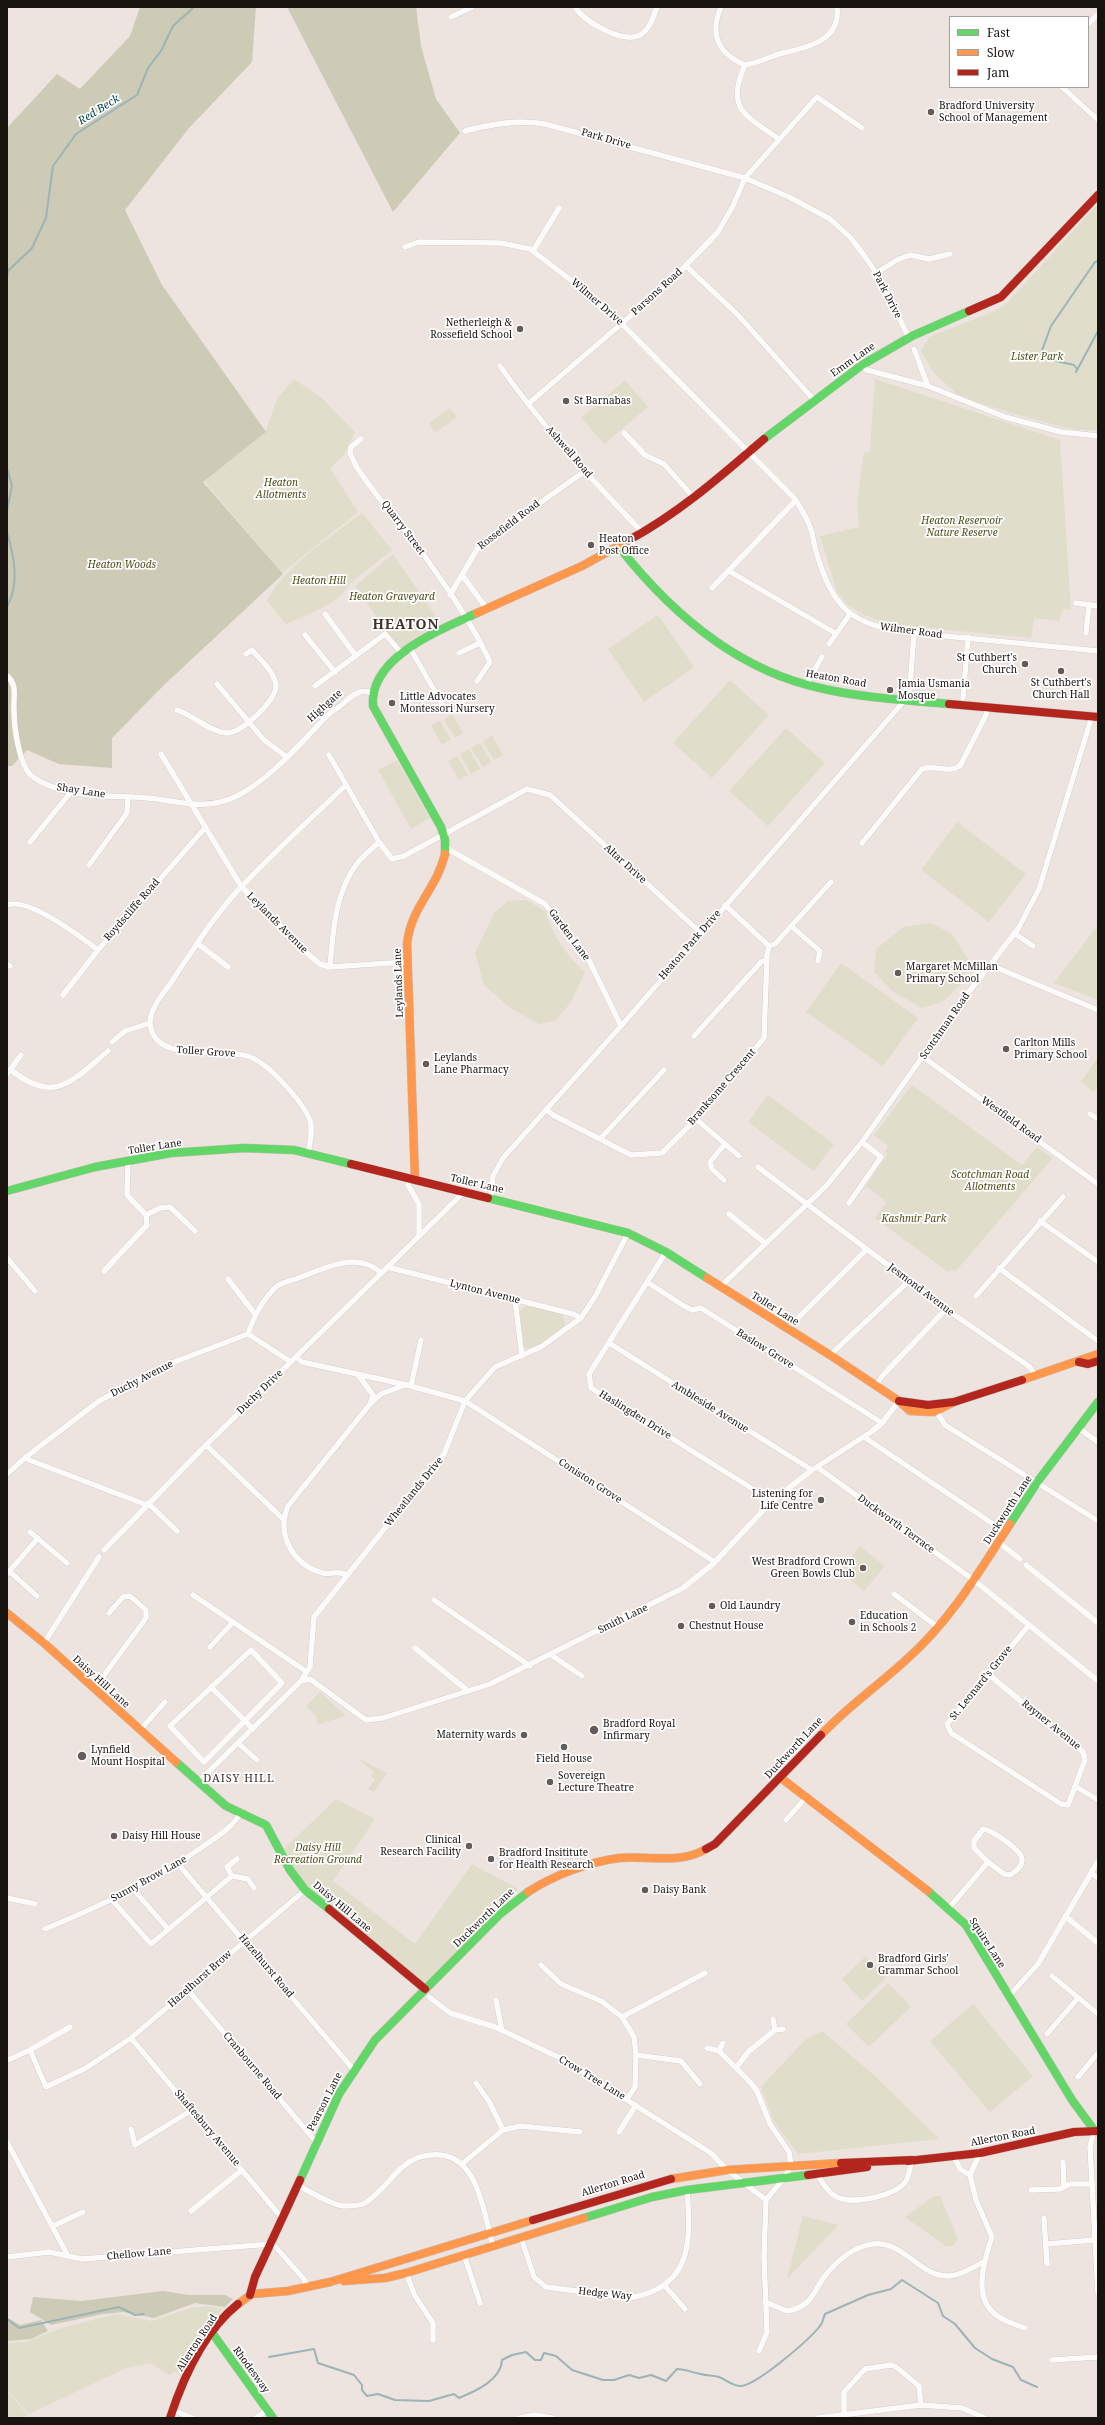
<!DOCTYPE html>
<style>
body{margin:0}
#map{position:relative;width:1105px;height:2425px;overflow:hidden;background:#ede3df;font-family:"Noto Serif",serif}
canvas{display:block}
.frame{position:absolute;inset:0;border:8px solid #191310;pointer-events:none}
.legend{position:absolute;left:949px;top:16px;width:140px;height:72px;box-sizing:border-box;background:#fff;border:1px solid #a3a19f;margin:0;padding:5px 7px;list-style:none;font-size:12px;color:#191310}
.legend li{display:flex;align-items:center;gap:8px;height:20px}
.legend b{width:20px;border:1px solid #a3a19f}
</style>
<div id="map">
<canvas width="1105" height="2425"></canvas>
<div class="frame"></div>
<ul class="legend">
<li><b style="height:5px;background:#63d668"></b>Fast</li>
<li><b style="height:5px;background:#ff974d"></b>Slow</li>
<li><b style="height:5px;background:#b3261e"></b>Jam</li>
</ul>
</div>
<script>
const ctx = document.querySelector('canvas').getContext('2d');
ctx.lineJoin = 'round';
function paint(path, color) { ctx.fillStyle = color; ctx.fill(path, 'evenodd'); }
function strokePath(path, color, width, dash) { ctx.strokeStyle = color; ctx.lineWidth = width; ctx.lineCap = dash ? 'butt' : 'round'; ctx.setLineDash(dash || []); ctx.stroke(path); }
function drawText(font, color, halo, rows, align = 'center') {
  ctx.font = font + ' "Noto Serif",serif'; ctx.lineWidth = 3.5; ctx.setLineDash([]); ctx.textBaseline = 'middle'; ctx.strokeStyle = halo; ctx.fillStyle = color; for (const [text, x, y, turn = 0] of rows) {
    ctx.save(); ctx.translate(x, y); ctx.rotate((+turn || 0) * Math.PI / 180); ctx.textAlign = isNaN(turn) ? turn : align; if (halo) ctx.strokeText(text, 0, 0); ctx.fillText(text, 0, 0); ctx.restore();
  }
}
const green = new Path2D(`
 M1098 204V430H1074L1011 413 959 396 933 372 921 351 929 337 990 313 1006 304Z
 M294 379 322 398 355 432 343 456 330 468 358 512 282 573 204 481 265 433 277 399Z
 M875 379 1060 440 1071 610 1063 609 1059 621 1034 618 1031 638 898 625 879 621 862 614 848 605 837 592 820 536 859 527 857 503 864 452H870Z
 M625 380 648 407 604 444 581 418Z
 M450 408 457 417 435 433 429 423Z
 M362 513 392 550 349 584C339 605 307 614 286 624L267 601C284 566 331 537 362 513Z
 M393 554 439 621 399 649 355 586Z
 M658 615 694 667 644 702 608 649Z
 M730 680 769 715 712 778 673 743Z
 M452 714 463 733 455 738 444 719Z
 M440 721 451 740 442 745 431 725Z
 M786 728 825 763 768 826 729 791Z
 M492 736 503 755 494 760 483 741Z
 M480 743 491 762 483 767 471 748Z
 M469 749 480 769 471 774 460 754Z
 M457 756 468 775 459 780 448 761Z
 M397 760 430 818 411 829 378 770Z
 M957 822 1026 874 989 922 921 870Z
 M526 900 545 911C553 935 566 956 585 972L571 1002 556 1020 539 1024 509 1007 484 985 475 953 494 913 508 901Z
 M931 923 952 934 968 959 966 978 944 1001 922 1008 892 991 874 972 876 949 903 927Z
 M1098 925V1000L1054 983Z
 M841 963 918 1018 883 1066 806 1012Z
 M1098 1057V1086L1094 1092 1081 1082Z
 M912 1085 1022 1165 1037 1147 1053 1158 955 1272 951 1269 948 1272 875 1218 887 1202 866 1186 888 1154 885 1152 888 1146 874 1135Z
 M768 1095 834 1144 814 1171 748 1122Z
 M525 1306 563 1313 565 1325C555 1333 536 1353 522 1347L519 1312Z
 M860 1546 885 1566 864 1591 840 1571Z
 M320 1692 346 1716 316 1725 318 1718 306 1706Z
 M357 1758 387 1773 374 1792 368 1789 375 1780 371 1776 374 1772Z
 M336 1799 375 1819 333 1881 415 1944 472 1864 518 1889 425 1986 311 1890 295 1872 283 1850Z
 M866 1956 886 1978 862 2001 842 1979Z
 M888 1983 911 2007 869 2047 846 2024Z
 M973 2004 1033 2076 990 2112 930 2041Z
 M822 2031 873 2074 939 2139 798 2154 774 2122 761 2087 805 2040Z
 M934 2196H940L958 2239 953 2246H946L905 2217Z
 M803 2216 838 2225 787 2279Z
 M208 2306 222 2309 193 2348 180 2372H173L170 2375 150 2363 126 2368 29 2414 7 2390V2343L26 2342 61 2328 116 2314 152 2321 190 2308Z
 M7 2391 28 2415 21 2418H7Z`);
const forest = new Path2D(`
 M140 7H256L252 62 189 128 125 210 162 285 266 432 203 482 283 574 163 686 112 738V768L59 764 27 750 12 766H7V128L57 74 80 89 130 36Z
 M287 7H416L421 46 436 99 460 133 393 212Z
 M163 2291 189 2295H225L233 2299 225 2307 195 2303 154 2318 123 2312 103 2314 51 2325 30 2312 33 2297 81 2301Z
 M7 2315 8 2318 20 2325 41 2320 48 2331 31 2339 7 2341Z`);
const stream = new Path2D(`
 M7 276 8 271 32 248 46 218 53 166 76 134 137 95 148 68 161 51 173 26 194 7
 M1077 369 1074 365 1043 358 1041 353 1051 326 1095 262 1098 261
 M1076 372 1098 331
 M7 468 12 486 7 510
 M7 532C14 557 20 583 7 607
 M7 2319 19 2328 119 2307 135 2315 144 2314
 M269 2357 314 2349 318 2363 354 2375 362 2385V2390L367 2396 378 2394 395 2400 429 2401 454 2394 459 2398C476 2391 501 2380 502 2360L512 2355 526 2352 535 2360H541L544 2353 556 2356 572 2370 603 2380H614L629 2375 639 2378 651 2375 666 2381 677 2369C687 2369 692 2373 701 2374 707 2376 713 2375 719 2377 727 2380 732 2386 741 2386 757 2385 810 2339 820 2326 823 2323 823 2318 825 2314L868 2295 891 2289 902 2280 938 2303 943 2316 955 2324 975 2348 992 2359 1013 2367 1021 2380 1037 2387`);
const street = new Path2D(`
 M575 7C584 22 623 44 640 35 650 30 653 17 657 7
 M721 7C709 35 718 53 745 65 759 63 770 56 783 53 808 47 841 41 837 7
 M451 17 472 7
 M1088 24 1098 14
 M745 65C725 109 746 116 779 139
 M1062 87 1098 120
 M465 131C491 124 518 119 545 124L745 178 789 197 830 219 851 238 866 258 880 279 909 338
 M405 247 419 242 501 243 530 249 584 290 622 324 796 500C801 509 807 518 810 527 813 533 813 541 815 548 833 610 850 625 914 633L1098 651
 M533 251 559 208
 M686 266 738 315 814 400
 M876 273 897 260 910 255 929 259 950 254
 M914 349 928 386
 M862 365 867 370 928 386 1005 417 1061 432 1098 436
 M500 366C542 426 592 480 643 533
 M528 404 670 282 718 232 733 206 745 178 817 97 862 128
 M624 433 645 455 664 464 694 498
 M361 439 351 447 350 453 356 466C375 496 400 522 421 551 446 586 472 623 490 662L477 681
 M729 571 835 633
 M462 575 487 609
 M712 588 796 500
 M450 595 479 546 585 471
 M1076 603 1098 606
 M325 614 356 656
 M1086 633 1089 606
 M305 635 335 672
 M829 644 850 614
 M410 648 442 704
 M459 653 480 643
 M7 676C18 685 13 697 14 710 14 727 19 767 33 777 60 796 101 796 133 797 169 797 201 814 237 796 264 782 287 758 308 736 317 727 326 715 336 709 344 704 350 695 360 692 363 691 368 692 372 693
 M217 684 264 740 287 757
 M806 685 822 657
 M315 686 385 634 402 654
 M963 698 968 637
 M909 700 914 633
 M177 710C193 715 209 731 226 733 240 735 278 699 276 685 274 672 260 659 252 650L246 654
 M161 754 241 886 310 956 320 964 330 967 406 962
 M329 755 379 842 392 859 404 856 527 789 550 795 701 933
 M30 842 71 792
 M862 843 922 769C935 764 947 774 960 766L986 715 987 708
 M446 848 545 904 587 956 621 1026
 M89 865 127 813 128 797
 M7 905C28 897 81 937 98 950
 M791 926 820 951 818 961
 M1014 933 1033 946
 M197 943 228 967
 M769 946 775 944 831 882
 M7 964 10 966
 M990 965 1098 1010
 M330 967C333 932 335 890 359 861 365 854 373 848 379 842
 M63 995 98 950 204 829
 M694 1036 761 962 767 960
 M112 1042 125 1031 150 1023
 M923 1057 1098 1184
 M11 1070C55 1105 72 1081 108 1051
 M7 1074 21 1055
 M546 1109 553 1115 631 1155 662 1153 696 1119 764 1038 767 955 769 946 725 905
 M1090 1114 1098 1119
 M696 1119 739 1156
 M600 1139 664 1070
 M308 1153C310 1143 313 1130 310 1120 302 1101 269 1064 250 1057 224 1047 153 1065 150 1023 150 1007 166 991 174 978 195 947 216 913 242 886 275 851 311 818 346 785
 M758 1167 946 1309 1030 1367 1036 1376
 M724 1180 712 1169 710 1162 725 1144
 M408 1185 419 1204V1236
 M491 1198 493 1176 503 1158 621 1026 905 700
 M849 1203 881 1157 862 1142
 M729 1214 765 1243
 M146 1215 160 1208 170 1207 195 1231
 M1040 1221 1098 1262
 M666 1252 589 1374 591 1388 772 1501
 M7 1258 35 1291
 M387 1267 573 1314 581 1318
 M999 1268 1098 1341
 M104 1271 147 1225 146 1215 127 1195 128 1161
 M228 1279 255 1314
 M647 1282 684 1306 692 1310 701 1308 882 1423
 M720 1287 826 1186 862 1142 964 998 1018 929 1039 889 1092 716
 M976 1296 1063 1197
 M515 1300 522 1356
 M787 1329 867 1249
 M248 1334C254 1316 262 1300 276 1287 282 1282 294 1280 301 1277 328 1267 358 1251 381 1273
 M609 1343 812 1470
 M830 1355 909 1281
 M296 1357 302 1362 407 1385 465 1401 715 1562
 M359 1376 373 1395 370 1404
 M876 1385 883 1375 946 1309
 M411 1386 421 1340
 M936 1411 945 1425 1098 1521
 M1078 1428 1098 1442
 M864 1437 1005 1532
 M206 1445 283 1519
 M26 1457 29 1460 147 1505
 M817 1467 975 1581 1098 1681
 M7 1474 26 1457 99 1401 169 1364 248 1334 291 1362
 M148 1503 177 1531
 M30 1532 67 1563
 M998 1542 1020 1559
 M104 1550 202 1449 464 1192
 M1026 1565 1098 1623
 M9 1571 37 1596
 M7 1574 38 1538
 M347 1575C337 1570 332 1575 323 1573 293 1565 276 1535 288 1506L370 1404 381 1394 405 1385
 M894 1594 939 1628
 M193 1595 307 1672
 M434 1600 530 1666
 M44 1643 99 1557
 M210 1647 233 1622
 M415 1648 468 1691
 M251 1650 282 1683 204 1762 170 1726Z
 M551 1655 582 1676
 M988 1674 1083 1752 1085 1760 1068 1805 1061 1804 951 1733 947 1724 1029 1625
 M301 1681 310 1679 366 1720 383 1718 490 1684 683 1588 713 1564 772 1501 812 1470 871 1432 882 1423 899 1401
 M211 1687 253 1729
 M94 1689 146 1618V1610L130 1596 123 1597 109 1613
 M140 1730 165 1702
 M238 1743 257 1760
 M198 1782 301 1681 310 1667 314 1617 444 1454 465 1401 495 1367 541 1347 581 1318 596 1295 628 1233
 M1075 1786 1098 1800
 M786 1820 803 1801
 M178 1864 353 2069
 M1091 1873 1098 1878
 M232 1876 248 1879 254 1888
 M134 1890 168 1929
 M7 1898 35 1904
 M112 1900 151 1944 232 1876 227 1867 237 1859
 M949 1908 988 1862 974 1848V1841L983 1829C992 1830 1023 1851 1022 1860 1022 1867 1016 1871 1010 1875L1004 1874 988 1862
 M1065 1916 1098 1943
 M45 1929C100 1906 152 1882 201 1848 216 1837 232 1829 241 1812
 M541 1965 561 1984 601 2001 622 2017 634 2037 636 2055 635 2087 627 2099
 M1052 1976 1098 2014
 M188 1990 316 2142
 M1009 1996 1038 1964 1098 1861
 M429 1997 450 2013 495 2027 560 2058 711 2153 727 2170 766 2200
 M496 2000 502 2031
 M622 2017 705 1973
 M775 2030 783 2029
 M1047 2034 1078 1998
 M131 2038 282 2218
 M707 2048 719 2051 751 2083 757 2091 770 2124 789 2152 791 2165 784 2178 766 2200 764 2257 767 2332 759 2351
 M30 2050 70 2027
 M719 2051 723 2043
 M636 2055 681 2061 700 2084
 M8 2060 30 2050 46 2087 86 2068 131 2038 305 1890
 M736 2068 748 2052 775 2030 773 2019
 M1078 2077 1098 2053
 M476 2083 490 2103 503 2130
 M131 2129 135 2145 192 2110
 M1094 2130 1090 2147 1098 2293
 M619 2132 636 2105
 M7 2142 68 2256
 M980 2153 970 2175 976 2200 992 2237C984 2261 971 2300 999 2317 1006 2322 1016 2325 1025 2328
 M954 2156 960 2169 970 2175
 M1063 2162 1064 2187
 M463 2163 503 2130 520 2126 580 2132
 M817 2174C822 2182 828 2193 837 2197 853 2205 896 2196 906 2181 909 2176 910 2167 912 2160
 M297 2185C307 2190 335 2207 344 2206 350 2206 360 2206 365 2203 393 2184 402 2151 441 2155 479 2159 484 2215 493 2246
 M1031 2190 1060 2189 1070 2184H1092
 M191 2211 242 2170
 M1044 2218 1047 2264
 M53 2226 83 2212
 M521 2237 534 2277 546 2287 630 2298C693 2287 691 2241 687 2190
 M272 2243 304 2279 307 2287
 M1046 2244 1095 2240
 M464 2255 480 2303
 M7 2257 49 2252 82 2259 271 2244
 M406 2273 415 2296 433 2323V2340
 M664 2285 685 2309
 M765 2302 787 2311C812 2307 812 2293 825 2276 835 2263 849 2251 864 2246 901 2233 917 2278 950 2276 963 2275 972 2267 984 2262
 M1052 2360 1098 2357
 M172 2410 193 2418
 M844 2413V2392L865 2369 891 2365 896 2367 919 2386 921 2405
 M256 2418 267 2410
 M519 2418 535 2415 553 2418
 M818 2418 921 2405 962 2408 985 2418`);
const fast = new Path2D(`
 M764 439 862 365 912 336 969 311
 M619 547C671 613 736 670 820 688 862 698 906 700 949 704
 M445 854V840L441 827 373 706C369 657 440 630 477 613
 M7 1191 95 1167 171 1153 244 1148 294 1150 351 1164
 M488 1198 628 1233 666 1252 707 1278
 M1010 1524 1038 1481 1098 1402
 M176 1762 226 1806 266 1825 290 1870 305 1890 329 1909
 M928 1891 966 1925 1072 2100 1094 2130
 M300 2180 339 2094 375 2040 500 1914 528 1892
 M584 2218 652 2197 687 2190 808 2175
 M213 2334 273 2418`);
const slow = new Path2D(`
 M477 613 582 566 629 540
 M415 1180 407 944C411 906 437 889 445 854
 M707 1278 830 1355 899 1401 910 1411 934 1412 954 1402
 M1022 1380 1098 1354
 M7 1613 44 1643 176 1762
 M821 1735C847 1707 879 1685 907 1659 950 1621 979 1572 1010 1524
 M781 1778 928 1891
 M528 1892C554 1875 589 1862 619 1858 649 1855 679 1865 706 1849
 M671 2179 727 2170 841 2163
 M344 2281 385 2278 406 2273 584 2218
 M238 2304 252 2294 288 2291 330 2282 533 2220`);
const jam = new Path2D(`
 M969 311 1001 297 1098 195
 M629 540C679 513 721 476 764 439
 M949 704 1098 717
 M351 1164 488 1198
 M1079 1362 1088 1364 1098 1361
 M899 1401 928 1405 954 1402 1022 1380
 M706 1849 715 1844 821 1735
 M329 1909 425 1989
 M908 2161 980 2153 1074 2132 1098 2131
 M841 2163 912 2160
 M808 2175 867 2167
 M533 2220 671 2179
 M250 2295 255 2277 300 2180
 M170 2418C183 2378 204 2331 238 2304`);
const markers = [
 [931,112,4,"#635c58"],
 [520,329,4,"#635c58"],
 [566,401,4,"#635c58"],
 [591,545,4,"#635c58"],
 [1025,664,4,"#635c58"],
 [1061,671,4,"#635c58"],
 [890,690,4,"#635c58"],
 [392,703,4,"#635c58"],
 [898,973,4,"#635c58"],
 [1006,1049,4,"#635c58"],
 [426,1064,4,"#635c58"],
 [821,1500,4,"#635c58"],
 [863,1568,4,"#635c58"],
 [712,1606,4,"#635c58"],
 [852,1622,4,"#635c58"],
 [681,1626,4,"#635c58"],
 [594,1730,5,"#635c58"],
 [524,1735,4,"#635c58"],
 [564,1747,4,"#635c58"],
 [82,1756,5,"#635c58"],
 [550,1782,4,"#635c58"],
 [114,1836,4,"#635c58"],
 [469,1846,4,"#635c58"],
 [491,1859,4,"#635c58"],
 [645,1890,4,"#635c58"],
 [870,1965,4,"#635c58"]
];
const poiNames = [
 ["Bradford University",939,106],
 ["School of Management",939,118],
 ["Netherleigh &",512,323,"right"],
 ["Rossefield School",512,335,"right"],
 ["St Barnabas",574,401],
 ["Heaton",599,539],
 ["Post Office",599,551],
 ["St Cuthbert's",1017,658,"right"],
 ["Church",1017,670,"right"],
 ["St Cuthbert's",1061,683,"center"],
 ["Church Hall",1061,695,"center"],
 ["Jamia Usmania",898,684],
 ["Mosque",898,696],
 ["Little Advocates",400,697],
 ["Montessori Nursery",400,709],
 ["Margaret McMillan",906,967],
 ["Primary School",906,979],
 ["Carlton Mills",1014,1043],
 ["Primary School",1014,1055],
 ["Leylands",434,1058],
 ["Lane Pharmacy",434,1070],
 ["Listening for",813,1494,"right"],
 ["Life Centre",813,1506,"right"],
 ["West Bradford Crown",855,1562,"right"],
 ["Green Bowls Club",855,1574,"right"],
 ["Old Laundry",720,1606],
 ["Education",860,1616],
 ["in Schools 2",860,1628],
 ["Chestnut House",689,1626],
 ["Bradford Royal",603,1724],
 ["Infirmary",603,1736],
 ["Maternity wards",516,1735,"right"],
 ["Lynfield",91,1750],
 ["Mount Hospital",91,1762],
 ["Field House",564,1759,"center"],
 ["Sovereign",558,1776],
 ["Lecture Theatre",558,1788],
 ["Daisy Hill House",122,1836],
 ["Clinical",461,1840,"right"],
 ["Research Facility",461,1852,"right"],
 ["Bradford Insititute",499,1853],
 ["for Health Research",499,1865],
 ["Daisy Bank",653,1890],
 ["Bradford Girls'",878,1959],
 ["Grammar School",878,1971]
];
const streetNames = [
 ["Park Drive",606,139,16],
 ["Parsons Road",657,292,-42],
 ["Park Drive",887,295,63],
 ["Wilmer Drive",597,302,41],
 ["Emm Lane",853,360,-35],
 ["Ashwell Road",569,452,49],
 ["Rossefield Road",509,525,-37],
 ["Quarry Street",403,528,53],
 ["Wilmer Road",911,631,8],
 ["Heaton Road",836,679,10],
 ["Highgate",325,706,-42],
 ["Shay Lane",81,791,9],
 ["Altar Drive",625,864,42],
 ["Roydscliffe Road",132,910,-49],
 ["Leylands Avenue",277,923,45],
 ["Garden Lane",569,935,53],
 ["Heaton Park Drive",690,945,-49],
 ["Leylands Lane",399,983,-92],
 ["Scotchman Road",945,1026,-55],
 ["Toller Grove",206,1052,4],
 ["Branksome Crescent",722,1087,-49],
 ["Westfield Road",1011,1120,36],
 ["Toller Lane",155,1147,-9],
 ["Toller Lane",477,1184,13],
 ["Jesmond Avenue",921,1290,37],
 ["Lynton Avenue",485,1292,14],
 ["Toller Lane",775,1309,32],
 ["Baslow Grove",765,1349,32],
 ["Duchy Avenue",142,1379,-27],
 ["Duchy Drive",260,1392,-44],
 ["Ambleside Avenue",710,1407,32],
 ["Haslingden Drive",635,1415,32],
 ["Coniston Grove",590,1481,33],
 ["Wheatlands Drive",414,1492,-51],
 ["Duckworth Lane",1008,1510,-57],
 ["Duckworth Terrace",896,1524,36],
 ["Smith Lane",623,1619,-26],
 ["Daisy Hill Lane",101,1682,42],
 ["St. Leonard's Grove",981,1683,-51],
 ["Rayner Avenue",1051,1725,39],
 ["Duckworth Lane",794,1748,-47],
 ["Sunny Brow Lane",149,1879,-29],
 ["Daisy Hill Lane",342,1907,40],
 ["Duckworth Lane",484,1918,-44],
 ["Squire Lane",987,1943,57],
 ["Hazelhurst Road",266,1966,50],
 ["Hazelhurst Brow",200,1979,-41],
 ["Cranbourne Road",252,2066,50],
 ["Crow Tree Lane",592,2078,31],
 ["Pearson Lane",325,2102,-63],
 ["Shaftesbury Avenue",207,2128,50],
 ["Allerton Road",1003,2137,-11],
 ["Allerton Road",613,2184,-17],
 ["Chellow Lane",139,2254,-5],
 ["Hedge Way",605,2294,6],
 ["Allerton Road",197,2343,-57],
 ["Rhodesway",251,2370,54]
];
const parkNames = [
 ["Lister Park",1037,357],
 ["Heaton",281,483],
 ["Allotments",281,495],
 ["Heaton Reservoir",962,521],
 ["Nature Reserve",962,533],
 ["Heaton Woods",122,565],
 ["Heaton Hill",319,581],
 ["Heaton Graveyard",392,597],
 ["Scotchman Road",990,1175],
 ["Allotments",990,1187],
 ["Kashmir Park",914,1219],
 ["Daisy Hill",318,1848],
 ["Recreation Ground",318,1860]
];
const waterNames = [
 ["Red Beck",99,110,-32]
];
const neighbourhoodNames = [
 ["DAISY HILL",239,1779]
];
const districtNames = [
 ["HEATON",406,625]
];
paint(green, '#e0decb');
paint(forest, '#cdcab6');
strokePath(stream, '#9bb5b7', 2);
strokePath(street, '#c6bebb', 6);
strokePath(fast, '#c6bebb', 9);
strokePath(slow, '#c6bebb', 9);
strokePath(jam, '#c6bebb', 9);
strokePath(street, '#fcfbfa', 5.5);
strokePath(fast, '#63d668', 8);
strokePath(slow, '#ff974d', 8);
strokePath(jam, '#b3261e', 8);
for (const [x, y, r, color] of markers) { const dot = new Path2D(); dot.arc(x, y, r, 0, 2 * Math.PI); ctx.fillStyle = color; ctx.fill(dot); strokePath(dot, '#fff', 1.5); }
drawText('10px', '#191310', '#fff', poiNames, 'left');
drawText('10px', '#191310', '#fff', streetNames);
drawText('italic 10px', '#4b4e18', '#fff', parkNames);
drawText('italic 11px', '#03464c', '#fff', waterNames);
ctx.letterSpacing = '1px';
drawText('11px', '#3e312b', '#fff', neighbourhoodNames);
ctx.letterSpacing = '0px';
ctx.letterSpacing = '1px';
drawText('bold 14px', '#3e312b', '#fff', districtNames);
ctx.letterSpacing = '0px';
</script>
